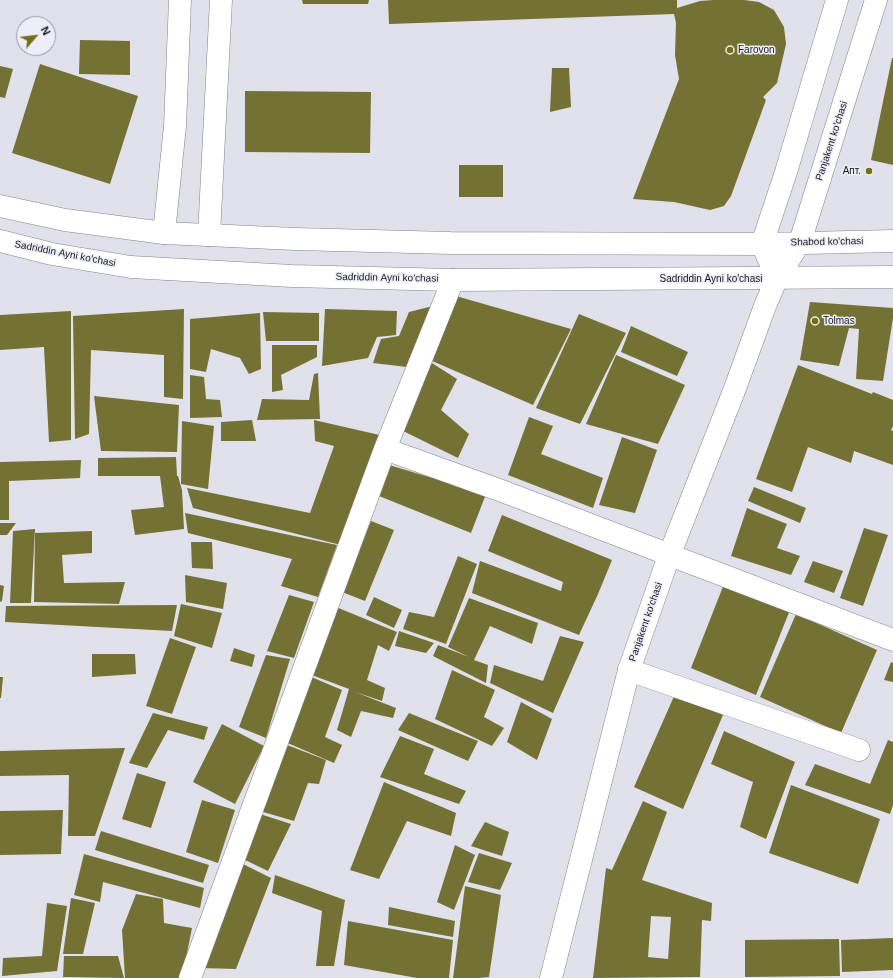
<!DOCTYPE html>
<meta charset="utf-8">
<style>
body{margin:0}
#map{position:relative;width:893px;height:978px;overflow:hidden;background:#e0e1ea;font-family:Helvetica,sans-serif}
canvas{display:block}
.north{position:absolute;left:16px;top:16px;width:40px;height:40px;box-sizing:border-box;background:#edeef8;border:1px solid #97989f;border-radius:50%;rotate:62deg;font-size:11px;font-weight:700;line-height:16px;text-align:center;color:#17171a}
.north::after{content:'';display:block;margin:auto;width:14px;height:18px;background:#746f10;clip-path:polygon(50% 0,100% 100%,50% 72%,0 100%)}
</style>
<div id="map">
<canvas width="893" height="978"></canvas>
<div class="north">N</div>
</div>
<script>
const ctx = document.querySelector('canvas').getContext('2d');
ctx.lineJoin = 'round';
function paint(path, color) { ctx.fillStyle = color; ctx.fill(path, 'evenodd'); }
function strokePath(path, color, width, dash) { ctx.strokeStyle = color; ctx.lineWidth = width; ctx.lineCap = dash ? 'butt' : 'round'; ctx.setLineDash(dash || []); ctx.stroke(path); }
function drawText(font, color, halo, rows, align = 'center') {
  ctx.font = font + ' Helvetica,sans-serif'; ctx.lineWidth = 3; ctx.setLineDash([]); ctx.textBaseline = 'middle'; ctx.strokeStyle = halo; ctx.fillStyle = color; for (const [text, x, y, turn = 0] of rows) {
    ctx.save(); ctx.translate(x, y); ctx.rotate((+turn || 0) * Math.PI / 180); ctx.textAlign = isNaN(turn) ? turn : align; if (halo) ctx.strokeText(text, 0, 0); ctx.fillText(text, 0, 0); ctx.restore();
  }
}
const building = new Path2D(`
 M302 0H369L368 4H303Z
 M388 0H677V8L700 1 713 0H744L759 2 774 10 784 27 786 44 777 83 763 97 766 100 731 196 724 206 710 210 674 202 633 199 679 79 675 55 676 23 674 14 389 24Z
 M80 40 130 41V75L79 74Z
 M892 58H893V165L871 160Z
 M40 64 138 96 110 184 12 153Z
 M0 66 13 69 5 98 0 97Z
 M552 68H569L571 107 550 112Z
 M245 91 371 92 370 153 245 152Z
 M459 165H503V197H459Z
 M456 296 571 329 533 405 430 360Z
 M810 302 893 308V318L883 381 856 379 859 329 849 328 839 366 800 360Z
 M437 305 407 367 373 363 381 339 399 336 409 312Z
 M184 309 183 399 164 397V355L91 350 89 434 75 439 73 316Z
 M325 309 397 311 396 335 377 337 368 358 322 366Z
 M71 311V440L49 442 44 347 0 350V315Z
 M263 312 319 313V341H266Z
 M260 313 261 369 249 374 240 358 211 349 206 372 190 369V319Z
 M579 314 626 333 580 424 536 408Z
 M631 326 688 352 677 376 621 352Z
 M272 345H317V357L281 375 283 390 272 392Z
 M616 355 685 385 658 444 586 424Z
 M424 358 457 379 441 410 469 434 458 458 399 429Z
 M798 365 872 394 870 398 873 392 893 400V426L891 430 893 431V465L854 451 851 463 808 447 792 492 756 479Z
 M318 373 320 419 257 420 262 399 309 400 314 374Z
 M190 375 204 377 206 399 220 400 222 417 190 418Z
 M94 396 179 405 177 452 101 451Z
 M529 417 553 426 541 454 603 478 593 508 508 475Z
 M252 420 256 441H221V422Z
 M314 420 384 436 341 545 193 508 187 488 310 513 334 446 315 441Z
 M182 421 214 426 208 489 181 484Z
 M622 437 657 450 635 513 599 505Z
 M176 457 177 476H178L182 490 184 529 135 535 131 510 164 507 160 476H98V458Z
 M81 460 80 478 9 481V520H0V462Z
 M389 465 486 494 471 533 379 496Z
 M754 487 806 508 800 523 748 501Z
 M747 508 787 524 777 548 800 556 791 575 731 556Z
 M185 513 337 545 318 597 281 586 292 559 188 533Z
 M502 515 612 560 598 594 579 635 472 593 480 561 561 591 563 582 488 551Z
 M371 521 394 530 365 601 342 592Z
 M0 523H16L7 535H0Z
 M864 528 888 535 863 606 840 598Z
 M35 529 31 603H10L13 531Z
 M92 531V553L62 555 64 583 125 582 119 604 34 602 35 533Z
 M191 542H212L213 569 192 568Z
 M458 556 477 564 446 644 403 629 409 612 434 617Z
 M813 561 843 571 834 593 804 582Z
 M185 575 227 583 223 609 186 602Z
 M724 584 790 610 756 695 691 668Z
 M0 585 4 586 2 601 0 602Z
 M289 595 314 602 294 658 267 651Z
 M374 597 402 610 394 628 366 615Z
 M469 598 538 623 532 644 490 626 474 660 488 665 486 683 433 656 438 645 469 657 448 647Z
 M181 604 222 613 212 648 174 636Z
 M177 605 172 631 5 622 6 606Z
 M336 607 397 632 389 651 378 645 367 680 385 688 382 701 355 692 396 708 393 718 361 711 351 737 337 730 349 689 309 674Z
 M796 614 877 650 841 733 760 697Z
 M399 631 434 643 426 653 395 646Z
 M560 636 584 642 553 713 490 683 494 665 543 681Z
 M170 638 196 647 172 714 146 706Z
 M234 648 255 655 252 667 230 661Z
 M92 654H135L136 674 92 677Z
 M266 655 290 659 266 738 239 727Z
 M891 662 893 663V682L884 680Z
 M452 670 495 690 484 717 504 728 492 746 435 719Z
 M309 676 342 690 325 737 342 745 334 763 283 741Z
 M0 677H3L1 698H0Z
 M675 694 723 715 683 809 634 787Z
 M521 702 552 719 537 760 507 742Z
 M153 713 208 727 204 740 168 730 147 768 129 763Z
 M409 713 478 741 468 761 398 730Z
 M222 724 264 746 235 804 193 782Z
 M724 731 795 762 766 839 740 827 753 782 711 764Z
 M400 736 434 749 424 774 466 791 459 804 380 777Z
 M888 740 893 742V805L890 814 805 785 815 764 870 784Z
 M282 743 326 760 319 784 308 783 294 821 253 809Z
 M125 748 95 836H68L69 775 0 776V751Z
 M137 773 166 782 151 828 122 819Z
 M384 782 456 813 451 836 407 821 379 879 350 870Z
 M791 785 880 819 858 884 769 853Z
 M202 800 235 810 218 863 186 852Z
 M643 801 667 812 642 880 712 903 711 921 702 920 700 977 593 978 606 868 612 870ZM651 916 671 917 668 959 648 957Z
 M63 810 61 854 0 855V811Z
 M260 814 291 824 268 871 243 859Z
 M485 822 509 832 502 856 471 846Z
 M101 831 209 865 203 883 95 850Z
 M455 845 475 855 454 910 437 902Z
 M479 853 512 863 500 890 468 882Z
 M84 854 204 888 200 908 103 882 100 902 74 895Z
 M239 862 271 878 236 969 201 968Z
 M275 875 345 900 334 966H316L322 911 272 893Z
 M465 886 501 895 489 977 479 978H453Z
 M136 894 163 899 164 923 192 928 182 978H125L122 930Z
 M71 898 95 903 83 954H63Z
 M47 903 67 906 57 971 2 976 3 958 42 956Z
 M389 907 455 921 453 937 388 925Z
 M348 921 453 940 449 978H417L344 965Z
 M893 938V970L842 972 841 940Z
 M839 939 840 976 745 977V940Z
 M64 956H118L124 978 63 977Z`);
const minor = new Path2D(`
 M164 233 175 126 180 0
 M209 235 221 0
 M385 449 502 491 893 640
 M629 670 859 750
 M190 978 385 449 453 280`);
const major = new Path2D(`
 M0 206 65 220 164 233 295 239 450 243 762 244 893 241
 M0 241 52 254 131 267 292 276 453 280 893 277
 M777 278 762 244 786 172 837 0
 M551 978 629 670 669 556 734 391 765 306 777 278 800 242 876 0`);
const markers = [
 [730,50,4,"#746f10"],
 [869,171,4,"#746f10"],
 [815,321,4,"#746f10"]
];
const poiNames = [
 ["Farovon",738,50],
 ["Апт.",861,171,"right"],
 ["Tolmas",823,321]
];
const streetNames = [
 ["Panjakent ko'chasi",832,141,-72],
 ["Shabod ko'chasi",827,242,-1],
 ["Sadriddin Ayni ko'chasi",65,254,11],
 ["Sadriddin Ayni ko'chasi",387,278,1],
 ["Sadriddin Ayni ko'chasi",711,279],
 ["Panjakent ko'chasi",646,622,-71]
];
paint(building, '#747135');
strokePath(minor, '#82838b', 23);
strokePath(major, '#82838b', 23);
strokePath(minor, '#fff', 22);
strokePath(major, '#fff', 22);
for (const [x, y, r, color] of markers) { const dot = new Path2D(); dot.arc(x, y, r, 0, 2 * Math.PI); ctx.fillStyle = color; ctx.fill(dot); strokePath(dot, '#edeef8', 1.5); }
drawText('10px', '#17171a', '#edeef8', poiNames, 'left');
drawText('10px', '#17171a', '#edeef8', streetNames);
</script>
